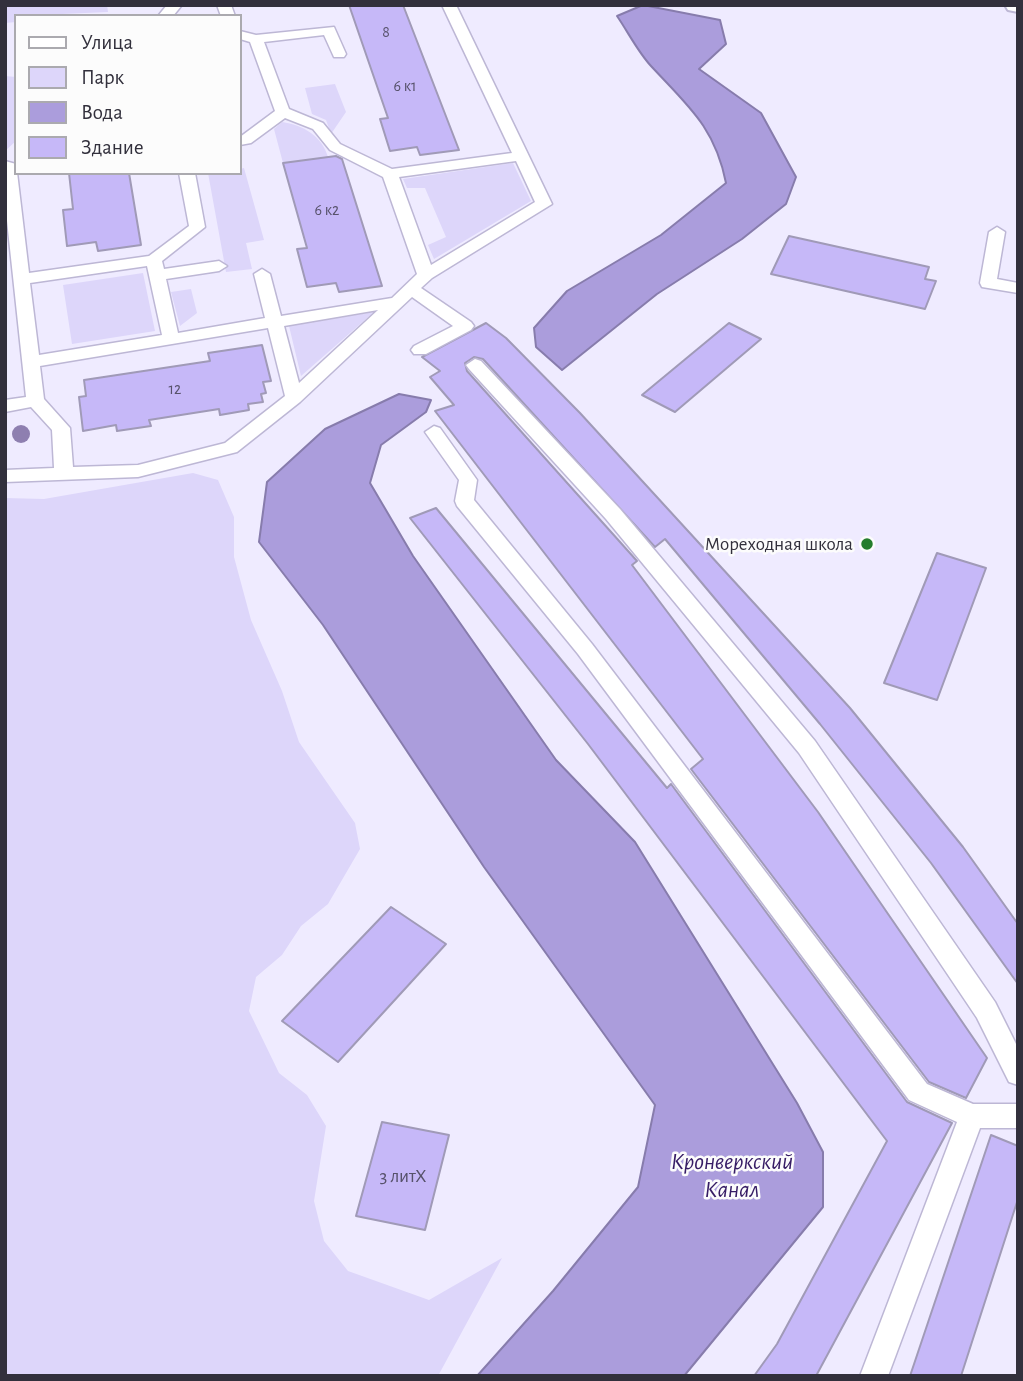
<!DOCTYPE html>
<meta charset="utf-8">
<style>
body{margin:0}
#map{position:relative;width:1023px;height:1381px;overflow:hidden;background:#efebff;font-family:"Alegreya Sans",sans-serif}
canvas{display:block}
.frame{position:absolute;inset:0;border:7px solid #32303c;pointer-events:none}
.legend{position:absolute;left:14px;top:14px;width:228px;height:161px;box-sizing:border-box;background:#fcfcfc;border:2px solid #abaaaf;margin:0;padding:9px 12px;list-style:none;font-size:21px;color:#32303c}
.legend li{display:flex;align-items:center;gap:14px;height:35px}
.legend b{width:35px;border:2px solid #abaaaf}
</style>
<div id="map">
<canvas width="1023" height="1381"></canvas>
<div class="frame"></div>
<ul class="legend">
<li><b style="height:9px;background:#fff"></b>Улица</li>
<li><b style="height:19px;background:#ddd6fa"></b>Парк</li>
<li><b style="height:19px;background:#ab9ddc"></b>Вода</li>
<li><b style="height:19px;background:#c6b8f8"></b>Здание</li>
</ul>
</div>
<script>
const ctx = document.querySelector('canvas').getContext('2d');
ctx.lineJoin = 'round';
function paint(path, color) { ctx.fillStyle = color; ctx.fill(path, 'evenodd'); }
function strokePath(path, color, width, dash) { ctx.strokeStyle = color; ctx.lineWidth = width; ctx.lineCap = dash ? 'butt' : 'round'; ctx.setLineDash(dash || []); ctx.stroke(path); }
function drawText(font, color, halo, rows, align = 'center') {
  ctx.font = font + ' "Alegreya Sans",sans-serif'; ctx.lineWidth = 5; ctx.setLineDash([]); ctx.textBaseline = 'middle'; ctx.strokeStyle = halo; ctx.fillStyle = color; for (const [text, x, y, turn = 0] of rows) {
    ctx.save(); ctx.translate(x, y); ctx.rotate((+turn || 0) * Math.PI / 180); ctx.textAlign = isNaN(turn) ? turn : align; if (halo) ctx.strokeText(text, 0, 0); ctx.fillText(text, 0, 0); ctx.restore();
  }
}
const green = new Path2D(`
 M5 5H107L108 12 16 16V22L5 23Z
 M5 76 16 77V141L5 151Z
 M335 84 346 112 331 134 326 120 312 114 305 88Z
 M282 122C303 125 322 136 328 157L283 163 274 129Z
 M513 163 531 201 434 259 428 245 446 237 425 188H407L403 179Z
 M244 168 264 240 246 243 252 269 226 272 208 173H240V169Z
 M143 273 155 331 72 344 63 285Z
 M191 289 197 313 180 326 171 292Z
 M374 312 301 376 289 326Z
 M193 473 218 480 234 517V557L251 620 282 691 299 742 355 823 360 849 328 904 301 926 282 955 256 977 249 1011 279 1073 307 1095 326 1126 314 1201 324 1241 348 1271 429 1300 502 1258 438 1376H5V498L44 499Z`);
const water = new Path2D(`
 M643 5 720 20 726 44 699 69 761 113 796 177 786 204 742 239 657 294 562 370 536 347 534 328 567 291 661 235 726 183C715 127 688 106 651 66 638 52 628 32 617 16Z
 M399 394 431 400 426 412 381 445 370 483 413 556 556 760 635 842 797 1103 823 1152V1207L684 1376H477L553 1291 638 1187 655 1105 484 867 323 625 259 542 267 482 325 429Z`);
const building = new Path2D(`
 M349 5H403L459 150 420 155 417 147 390 151 380 119 388 118Z
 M336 156 342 159 382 286 339 292 336 283 307 287 297 249 307 248 283 163Z
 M69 173H129L141 245 98 251 96 242 67 246 63 210 73 209Z
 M789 236 929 267 925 279 936 281 925 309 771 274Z
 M486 323 506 338 580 413 850 708 963 847 1018 924V984L931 863 820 724 665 539 655 547 483 359 474 357 465 363 467 371 637 561 632 565 818 812 987 1058 966 1098 929 1082 691 769 703 759 435 411 454 405 430 377 440 371 422 357Z
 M729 323 761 339 675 412 642 395Z
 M262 345 271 381 263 382 266 393 261 394 263 402 248 404 249 410 220 415 219 409 149 420 151 426 117 431 116 425 83 431 79 397 86 396 84 380 210 361 208 353Z
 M436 508 667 788 671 784 907 1102 952 1123 816 1376H754L777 1344 887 1141 588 744 410 518Z
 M937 553 986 568 937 700 884 683Z
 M391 907 446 944 338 1062 282 1021Z
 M382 1122 449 1135 425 1230 356 1216Z
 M991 1135 1018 1146V1199L961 1376H910Z`);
const service = new Path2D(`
 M167 5H182L173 16H158Z
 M217 5H231L235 16H221Z
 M442 5H456L552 204 432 278 421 288 471 322 474 326 471 330 426 354H414L411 350 414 346 453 326 412 297 300 402 237 452 138 477 5 482V470L54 468 52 430 31 407 5 412V400L26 397 5 202V161L16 164 29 273 149 256 189 226 179 173H195L205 227 162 261 164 269 219 261 227 266 219 271 166 279 178 333 265 318 254 274 262 269 270 274 281 316 392 298 417 274 383 177 330 150 313 129 285 118 251 143 240 145V137L275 111 250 42 240 39V31L256 35 334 27 346 54 344 57H334L324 35 264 42 289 109 323 123 340 144 392 169 512 153ZM516 161 535 202 431 265 399 177ZM147 266 162 335 39 355 30 283ZM378 310 299 383 284 326ZM268 328 285 396 225 443 138 465 73 467 70 428 44 399 40 366Z
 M997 227 1005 232 997 279 1018 283V293L982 287 980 283 989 232Z
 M475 359 481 361 620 509 815 741 995 1002 1018 1048V1085L1009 1082 977 1018 799 753 606 519 469 369 466 365Z
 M434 426 440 428 477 480 474 500 592 644 927 1084 973 1104H1018V1128H980L888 1376H860L957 1122 909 1100 578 654 457 506 455 501 459 480 425 432Z`);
const secondary = new Path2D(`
 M1005 5H1018V12L1008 10Z`);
const trees = [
 [21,434]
];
const markers = [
 [867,544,7,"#247d2c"]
];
const numberNames = [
 ["8",386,32],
 ["6 к1",405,86],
 ["6 к2",327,210],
 ["12",175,389]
];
const poiNames = [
 ["Мореходная школа",853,544]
];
const nearNumbernames = [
 ["3 литХ",403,1176]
];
const nearWaternames = [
 ["Кронверкский",732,1162],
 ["Канал",732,1190]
];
paint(green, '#ddd6fa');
paint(water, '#ab9ddc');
strokePath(water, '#877cac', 2);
paint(building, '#c6b8f8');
strokePath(building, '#a09ab7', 2);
strokePath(service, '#bdb7d5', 3);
strokePath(secondary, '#bdb7d5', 4);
paint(service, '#fff');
paint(secondary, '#fff');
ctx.fillStyle = '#8e7fb0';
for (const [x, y] of trees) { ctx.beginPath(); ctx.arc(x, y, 9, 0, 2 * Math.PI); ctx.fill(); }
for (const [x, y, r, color] of markers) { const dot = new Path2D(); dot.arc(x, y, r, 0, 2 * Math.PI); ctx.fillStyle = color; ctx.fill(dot); strokePath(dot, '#fcfcfc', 2.5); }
drawText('16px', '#57526b', null, numberNames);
drawText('19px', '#32303c', '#fcfcfc', poiNames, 'right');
drawText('19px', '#57526b', null, nearNumbernames);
drawText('italic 24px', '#361c65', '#fcfcfc', nearWaternames);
</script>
